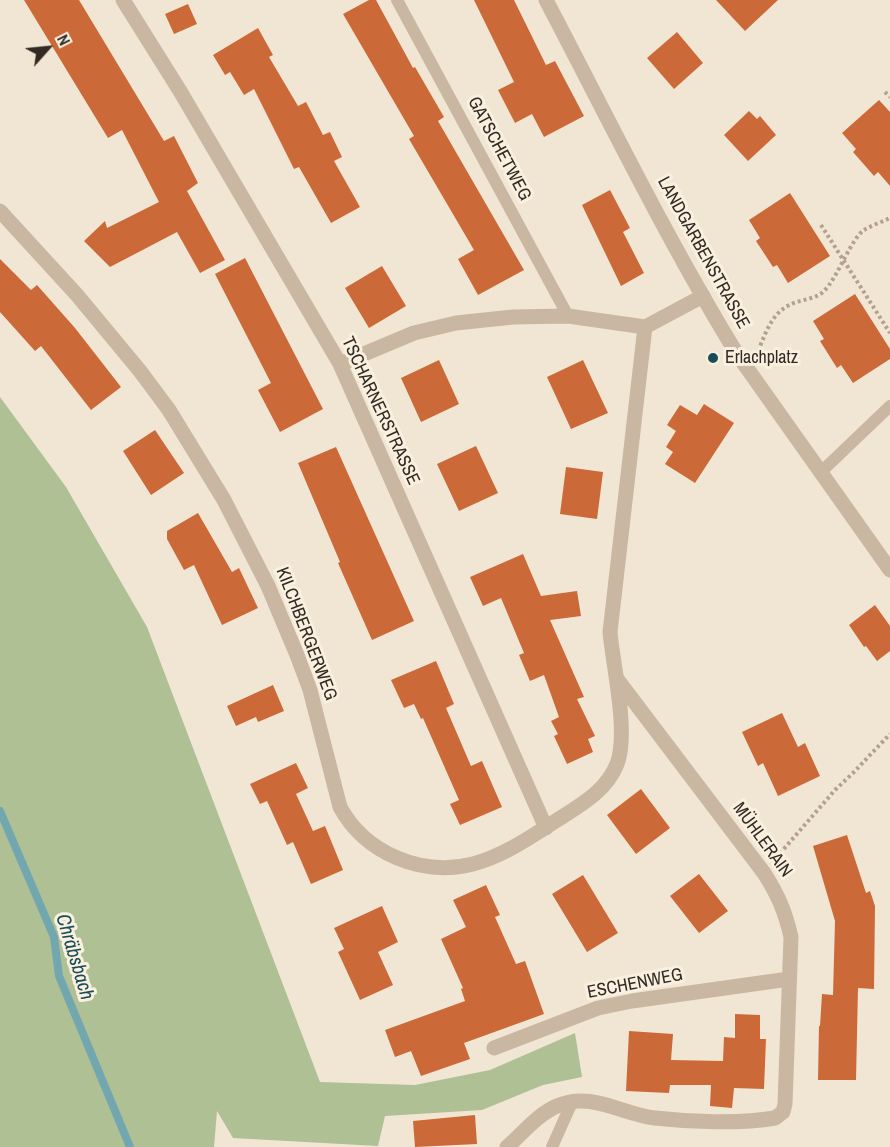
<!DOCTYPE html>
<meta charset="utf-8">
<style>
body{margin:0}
#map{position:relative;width:890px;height:1147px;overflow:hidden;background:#f1e6d4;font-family:"Archivo Narrow",sans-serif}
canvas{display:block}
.north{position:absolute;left:18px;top:18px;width:60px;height:60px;-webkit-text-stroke:4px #f9f0e0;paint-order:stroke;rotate:63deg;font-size:16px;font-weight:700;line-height:24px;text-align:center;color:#332a24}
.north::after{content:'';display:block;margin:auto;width:21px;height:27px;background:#332a24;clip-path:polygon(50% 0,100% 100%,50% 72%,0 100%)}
</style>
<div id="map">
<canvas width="890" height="1147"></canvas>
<div class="north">N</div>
</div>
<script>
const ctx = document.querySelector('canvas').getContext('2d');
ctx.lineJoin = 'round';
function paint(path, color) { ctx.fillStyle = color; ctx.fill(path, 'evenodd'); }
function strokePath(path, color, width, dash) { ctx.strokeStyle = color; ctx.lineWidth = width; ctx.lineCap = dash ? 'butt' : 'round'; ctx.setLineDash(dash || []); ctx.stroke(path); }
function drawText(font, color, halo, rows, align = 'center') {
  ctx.font = font + ' "Archivo Narrow",sans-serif'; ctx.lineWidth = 6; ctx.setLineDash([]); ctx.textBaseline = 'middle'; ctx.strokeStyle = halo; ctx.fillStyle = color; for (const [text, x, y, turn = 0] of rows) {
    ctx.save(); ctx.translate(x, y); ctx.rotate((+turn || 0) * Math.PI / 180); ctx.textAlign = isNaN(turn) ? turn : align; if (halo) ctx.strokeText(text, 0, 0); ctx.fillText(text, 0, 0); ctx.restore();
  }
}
const green = new Path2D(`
 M0 397 66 487 147 627 320 1082 415 1085 490 1070 575 1033 582 1077 543 1085 482 1110 385 1116 378 1146 233 1138 217 1111 214 1147H0Z`);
const stream = new Path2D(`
 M0 811 54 937 59 976 130 1147`);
const building = new Path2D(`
 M24 0H79L164 141 174 136 198 183 187 191 225 260 200 273 177 232 110 267 84 241 105 221 107 228 159 202 122 130 108 138Z
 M369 0H376L413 68 415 67 444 117 438 121 524 270 478 295 458 259 474 250 409 139 414 136 343 14Z
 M474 0H514L546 65 555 61 584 116 544 137 532 114 515 123 498 90 514 82Z
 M716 0H778L745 31Z
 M188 4 197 24 174 34 165 14Z
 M258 28 273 55 269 57 298 106 306 102 323 135 330 132 342 157 334 161 360 207 331 223 299 167 294 169 254 89 244 95 230 72 225 75 213 55Z
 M677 32 703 63 674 89 647 58Z
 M879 100 890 112V186L878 172 874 176 853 152 856 149 842 133Z
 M749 111 757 119 760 116 776 135 748 161 724 135Z
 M610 190 630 228 623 232 644 273 621 286 582 205Z
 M790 193 830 256 788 283 777 265 773 267 756 241 760 238 749 220Z
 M245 258 323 409 280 432 258 390 271 383 215 274Z
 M0 259 31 290 37 285 75 328 121 387 91 410 41 346 35 351 0 312Z
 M382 266 406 306 369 328 345 288Z
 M855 294 890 349V359L853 383 841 365 837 368 820 341 824 339 813 321Z
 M439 360 459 404 421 422 401 378Z
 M583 360 608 413 571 429 547 377Z
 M704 404 734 423 695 483 665 464 673 452 666 447 676 431 667 425 680 405 697 415Z
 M155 430 184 473 151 495 123 451Z
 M476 446 498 493 459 511 437 464Z
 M336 447 414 621 372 640 338 563 340 562 298 463Z
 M566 467 603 472 597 519 560 514Z
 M198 513 232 572 239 568 258 608 222 625 194 565 184 570 167 539V531Z
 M523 554 541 596 577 591 581 616 550 620 584 697 577 699 595 736 588 739 593 752 567 764 554 736 558 734 551 721 559 717 544 675 530 681 519 655 524 653 501 598 483 606 470 577Z
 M875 605 890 626V651L877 661 866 646 864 647 849 625Z
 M436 661 454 704 446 708 471 766 482 761 502 807 460 825 450 804 459 800 423 718 421 719 414 704 404 708 391 680Z
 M273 685 284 711 258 722 256 717 236 726 227 706Z
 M782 713 798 747 805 743 820 776 778 796 763 763 758 766 742 732Z
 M296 763 308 788 296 794 313 831 325 826 343 870 311 884 293 842 287 845 267 801 260 804 250 784Z
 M641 789 670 828 636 854 607 815Z
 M847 835 866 893 870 891 875 906 874 989 858 988 856 1080H818L819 1026H820L822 994 833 995 835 921 813 846Z
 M699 874 728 911 699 933 670 896Z
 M583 875 618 933 587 952 552 894Z
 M486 885 500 915 495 917 516 964 525 961 544 1014 464 1043 470 1059 421 1076 411 1051 395 1057 385 1030 465 1001 461 989 463 988 441 939 466 927 453 900Z
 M382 906 398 942 378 952 393 985 360 1000 338 952 344 949 334 928Z
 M735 1014 760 1015V1039H766L764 1089 734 1088 732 1108 710 1106 711 1085H670L669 1093 626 1091 629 1031 673 1034 671 1060 723 1061 724 1037 735 1038Z
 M475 1115 477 1144 415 1147 413 1121Z`);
const path = new Path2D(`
 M885 92 890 97
 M821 225 890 333
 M758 351C767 330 773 309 797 302 806 299 816 298 823 292 838 278 850 240 864 230 872 225 882 222 890 218
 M776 858 835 790 853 773 890 734`);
const service = new Path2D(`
 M397 0 568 316
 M821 472 890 406
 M552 1147 573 1100`);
const minor = new Path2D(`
 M123 0 180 91 340 364 546 828
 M0 211 77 295 140 371 169 410 224 500 268 586 297 655 310 690 340 807C365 853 421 877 473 864 503 856 529 838 554 822 579 806 606 792 617 764 629 733 613 666 610 632L645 327
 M340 364 414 333 456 323 513 317 568 316 645 327 703 296
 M494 1048 598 1008 632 1001 789 979
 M507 1147C522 1134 538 1114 557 1106 591 1091 621 1114 655 1118 690 1122 740 1124 775 1118L783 1112 785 1104 791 937C785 911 778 895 764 873L617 679`);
const tertiary = new Path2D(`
 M546 0C608 118 667 240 737 354L890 570`);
const markers = [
 [713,358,6,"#184c56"]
];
const streetNames = [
 ["GATSCHETWEG",499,149,62],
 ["LANDGARBENSTRASSE",703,253,61],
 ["TSCHARNERSTRASSE",380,411,65],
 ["KILCHBERGERWEG",306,634,69],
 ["MÜHLERAIN",762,840,54],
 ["ESCHENWEG",635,984,-11]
];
const poiNames = [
 ["Erlachplatz",725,358]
];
const waterNames = [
 ["Chräbsbach",74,957,73]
];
paint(green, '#aec094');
strokePath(stream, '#72a7af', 8);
paint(building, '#cc6938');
strokePath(path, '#b5a18b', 4, [3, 3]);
strokePath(service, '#c9b7a1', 12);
strokePath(minor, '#c9b7a1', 15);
strokePath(tertiary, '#c9b7a1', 15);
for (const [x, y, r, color] of markers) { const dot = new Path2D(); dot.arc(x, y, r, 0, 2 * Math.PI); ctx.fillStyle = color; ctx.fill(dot); strokePath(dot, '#f9f0e0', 2); }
drawText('18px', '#332a24', '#f9f0e0', streetNames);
drawText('18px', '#332a24', '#f9f0e0', poiNames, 'left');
drawText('italic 20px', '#184c56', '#f9f0e0', waterNames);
</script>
